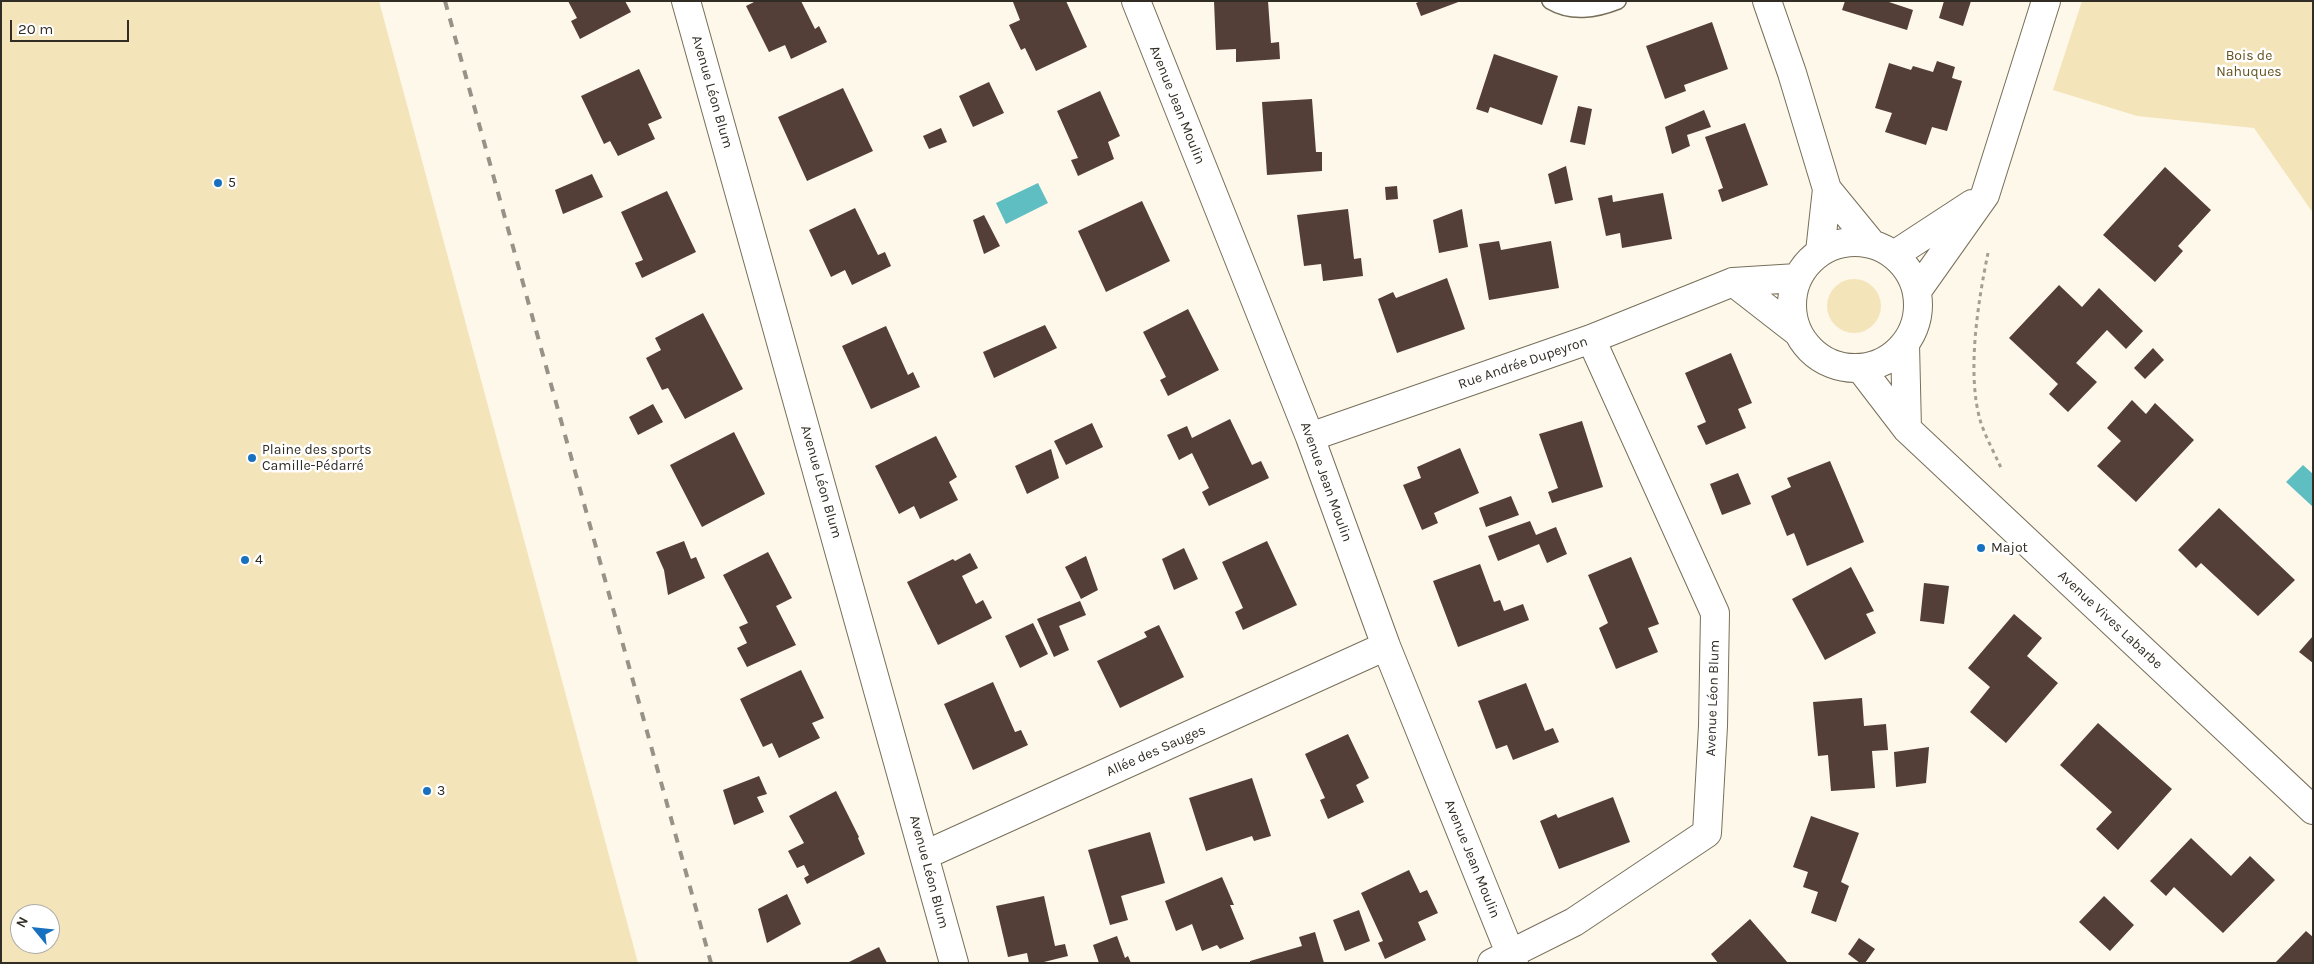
<!DOCTYPE html>
<meta charset="utf-8">
<style>
body{margin:0}
#map{position:relative;width:2314px;height:964px;overflow:hidden;background:#fef8ea;font-family:Karla,sans-serif}
canvas{display:block}
.frame{position:absolute;inset:0;border:2px solid #312d24;pointer-events:none}
.north{position:absolute;left:10px;top:904px;width:50px;height:50px;box-sizing:border-box;background:#fff;border:1px solid #adaba7;border-radius:50%;rotate:298deg;font-size:14px;font-weight:700;line-height:20px;text-align:center;color:#312d24}
.north::after{content:'';display:block;margin:auto;width:18px;height:22px;background:#1871be;clip-path:polygon(50% 0,100% 100%,50% 72%,0 100%)}
.scale{position:absolute;left:10px;top:20px;width:119px;height:22px;box-sizing:border-box;border:2px solid #312d24;border-top:0;padding-left:6px;font-size:15px;line-height:18px;white-space:nowrap;color:#312d24;-webkit-text-stroke:4px #fff;paint-order:stroke}
</style>
<div id="map">
<canvas width="2314" height="964"></canvas>
<div class="frame"></div>
<div class="north">N</div>
<div class="scale">20 m</div>
</div>
<script>
const ctx = document.querySelector('canvas').getContext('2d');
ctx.lineJoin = 'round';
function paint(path, color) { ctx.fillStyle = color; ctx.fill(path, 'evenodd'); }
function strokePath(path, color, width, dash) { ctx.strokeStyle = color; ctx.lineWidth = width; ctx.lineCap = dash ? 'butt' : 'round'; ctx.setLineDash(dash || []); ctx.stroke(path); }
function drawText(font, color, halo, rows, align = 'center') {
  ctx.font = font + ' Karla,sans-serif'; ctx.lineWidth = 5; ctx.setLineDash([]); ctx.textBaseline = 'middle'; ctx.strokeStyle = halo; ctx.fillStyle = color; for (const [text, x, y, turn = 0] of rows) {
    ctx.save(); ctx.translate(x, y); ctx.rotate((+turn || 0) * Math.PI / 180); ctx.textAlign = isNaN(turn) ? turn : align; if (halo) ctx.strokeText(text, 0, 0); ctx.fillText(text, 0, 0); ctx.restore();
  }
}
const green = new Path2D(`
 M1 1H379L638 963H1ZM20 914H50V944H20Z
 M2082 1H2313V213L2254 128 2137 116 2053 90Z
 M1827 306a27 27 0 1 1 54 0a27 27 0 1 1-54 0Z`);
const water = new Path2D(`
 M1038 183 1048 203 1006 224 996 203Z
 M2303 465 2313 474V507L2286 482Z`);
const building = new Path2D(`
 M568 1H625L631 12 580 39 571 21 577 18Z
 M756 1H801L815 29 819 26 827 42 791 59 785 45 769 52 746 6Z
 M1015 1H1066L1087 47 1036 71 1025 48 1021 50 1009 25 1020 20 1013 2Z
 M1214 1H1268L1271 43 1279 42 1280 59 1236 62V49L1216 50Z
 M1421 1H1461L1421 16 1416 3Z
 M1845 1H1886L1913 10 1907 30 1842 10Z
 M1944 1H1971L1963 26 1939 18Z
 M1712 22 1728 69 1684 85 1686 91 1665 99 1646 46Z
 M1494 54 1558 76 1542 125 1490 107 1488 113 1476 109Z
 M1937 61 1955 67 1952 78 1962 81 1947 131 1932 127 1926 145 1885 132 1892 113 1875 108 1889 63 1911 70 1913 66 1933 72Z
 M639 69 662 118 648 124 655 139 618 156 610 141 604 144 581 96Z
 M989 82 1004 113 973 127 959 96Z
 M843 88 873 151 807 181 778 117Z
 M1100 91 1120 136 1108 142 1114 159 1078 176 1071 160 1078 158 1057 111Z
 M1312 99 1316 152H1322V171L1267 175 1262 102Z
 M1578 106 1592 109 1585 145 1570 142Z
 M1704 110 1711 127 1687 135 1690 146 1672 154 1665 127Z
 M1745 123 1768 185 1722 202 1718 190 1723 188 1705 137Z
 M941 128 947 142 929 149 923 136Z
 M1566 166 1573 200 1555 204 1548 174Z
 M2165 167 2211 210 2178 246 2183 251 2155 282 2103 235Z
 M592 174 603 197 563 214 555 190Z
 M1397 186 1398 199 1386 200 1385 187Z
 M667 191 696 252 642 278 635 263 643 260 621 212Z
 M1663 193 1672 239 1622 248 1620 233 1606 236 1598 198 1612 195 1613 202Z
 M1142 201 1170 261 1106 292 1078 231Z
 M855 208 878 255 885 252 891 266 852 285 845 270 831 277 809 230Z
 M1348 209 1354 259 1361 258 1363 276 1323 281 1321 264 1304 266 1297 215Z
 M1462 209 1468 247 1439 253 1433 220Z
 M984 215 1000 246 984 254 973 220Z
 M1499 241 1501 250 1551 241 1559 288 1489 300 1479 244Z
 M1447 278 1465 329 1397 353 1378 299 1393 292 1396 298Z
 M2059 285 2082 307 2099 288 2143 331 2126 349 2107 330 2076 363 2097 382 2068 412 2049 394 2058 384 2009 338Z
 M1188 309 1219 370 1168 396 1160 380 1166 377 1143 332Z
 M703 313 743 389 685 419 668 388 662 390 646 358 661 350 655 338Z
 M1045 325 1057 348 994 378 983 352Z
 M886 326 908 375 913 372 920 387 871 409 842 346Z
 M2153 348 2164 360 2145 379 2134 368Z
 M1731 353 1752 403 1738 409 1746 428 1706 445 1697 426 1706 422 1685 373Z
 M2132 400 2146 414 2155 403 2194 440 2136 502 2097 466 2121 441 2107 428Z
 M653 404 663 422 638 435 629 417Z
 M1230 419 1252 465 1261 461 1269 478 1209 506 1202 492 1209 488 1192 453 1179 460 1167 435 1187 426 1192 438Z
 M1582 421 1603 487 1552 503 1548 492 1558 488 1539 434Z
 M1092 423 1103 447 1066 465 1054 441Z
 M734 432 765 494 702 527 670 465Z
 M936 436 957 477 949 482 958 500 920 519 914 506 899 514 875 466Z
 M1460 448 1479 493 1434 513 1438 523 1422 530 1403 485 1421 478 1417 467Z
 M1051 449 1059 478 1027 494 1015 466Z
 M1830 461 1864 542 1807 566 1794 533 1787 536 1771 496 1791 487 1787 478Z
 M1738 473 1751 504 1722 515 1710 484Z
 M1511 496 1519 515 1486 527 1479 508Z
 M2219 508 2295 580 2258 616 2201 563 2196 568 2178 550Z
 M1530 521 1536 535 1556 527 1567 554 1547 563 1539 544 1498 561 1488 536Z
 M684 541 691 559 696 557 705 578 668 595 664 570 656 552Z
 M1267 541 1297 605 1243 630 1235 612 1243 608 1222 562Z
 M1184 548 1198 579 1174 590 1162 559Z
 M768 552 792 598 776 606 796 645 747 667 737 648 747 643 739 627 748 623 723 575Z
 M970 553 978 568 962 576 976 604 983 600 992 618 938 645 907 582 953 559 955 561Z
 M1086 556 1098 590 1081 599 1065 567Z
 M1631 557 1659 624 1648 628 1658 652 1616 669 1599 628 1608 623 1588 575Z
 M1480 564 1494 602 1500 600 1504 611 1523 604 1529 620 1458 647 1433 581Z
 M1851 567 1874 611 1866 614 1876 633 1825 660 1792 599Z
 M1924 583 1949 586 1944 624 1920 621Z
 M1080 601 1086 615 1059 626 1069 650 1054 657 1037 619Z
 M2014 614 2042 638 2027 656 2058 683 2006 743 1970 712 1990 687 1968 668Z
 M1033 623 1048 654 1020 668 1005 636Z
 M1159 625 1184 677 1120 708 1097 661 1147 637 1144 632Z
 M2313 636V663L2299 652Z
 M801 670 824 718 812 723 820 738 779 758 772 743 763 747 740 699Z
 M993 682 1015 732 1021 730 1028 745 973 770 944 704Z
 M1526 683 1545 731 1553 728 1559 742 1513 760 1507 745 1496 749 1478 701Z
 M1862 698 1864 726 1886 724 1888 750 1872 751 1875 788 1831 791 1828 755 1818 756 1813 702Z
 M2098 723 2172 789 2118 850 2096 829 2112 812 2060 765Z
 M1348 734 1369 778 1356 785 1364 802 1328 819 1320 800 1325 798 1305 754Z
 M1929 747 1926 783 1896 787 1894 752Z
 M759 776 767 794 757 797 764 812 734 825 723 790Z
 M1252 778 1271 836 1254 841 1252 836 1206 851 1189 798Z
 M836 791 859 837 858 838 865 854 807 884 804 878 809 875 804 865 797 868 788 851 804 843 789 816Z
 M1613 797 1630 842 1559 869 1540 821 1556 814 1558 818Z
 M1811 816 1859 833 1841 882 1849 886 1836 922 1811 913 1818 892 1803 887 1808 872 1793 867Z
 M1150 832 1165 883 1121 896 1128 920 1110 925 1088 850Z
 M2191 838 2231 876 2250 856 2275 880 2223 933 2174 887 2166 896 2150 881Z
 M1409 870 1420 893 1427 890 1438 913 1418 922 1426 940 1385 959 1378 943 1383 941 1361 893Z
 M1222 877 1234 905H1230L1244 939 1220 949 1217 945 1202 951 1192 924 1176 931 1165 901Z
 M787 894 801 924 767 943 758 909Z
 M1044 896 1055 946 1065 944 1068 956 1040 963H1029L1027 953 1008 957 996 906Z
 M2104 896 2134 925 2110 951 2079 922Z
 M1359 910 1370 941 1345 951 1333 920Z
 M1750 919 1788 963H1718L1711 954Z
 M2306 931 2313 937V963H2275Z
 M1315 932 1324 963H1250V961L1302 946 1299 937Z
 M1117 936 1125 958 1128 956 1131 963H1099L1093 945Z
 M1859 938 1875 949 1865 963H1860L1848 954Z
 M879 947 887 963H847Z`);
const path = new Path2D(`
 M1988 253C1978 302 1966 375 1981 423 1986 438 1995 454 2001 468`);
const lane = new Path2D(`
 M1550 1C1572 14 1595 10 1618 1`);
const street = new Path2D(`
 M686 1 954 963
 M1136 1 1310 437 1386 646 1514 963
 M1767 1 1792 73 1827 189 1872 244
 M1792 305a63 63 0 1 1 126 0a63 63 0 1 1-126 0Z
 M1820 252 1827 189
 M1894 255 1972 204
 M1733 282 1796 331
 M1917 291 1985 195 2046 1
 M1905 344 1907 429
 M1861 369 1907 429 2313 810
 M1310 437 1591 339 1733 282 1797 278
 M925 855 1386 646
 M1492 963 1574 922 1707 833 1713 726 1715 613 1591 339`);
const rail = new Path2D(`
 M445 1 711 963`);
const markers = [
 [218,183,5,"#1871be"],
 [252,458,5,"#1871be"],
 [1981,548,5,"#1871be"],
 [245,560,5,"#1871be"],
 [427,791,5,"#1871be"]
];
const parkNames = [
 ["Bois de",2249,56],
 ["Nahuques",2249,72]
];
const streetNames = [
 ["Avenue Léon Blum",712,92,74],
 ["Avenue Jean Moulin",1177,105,68],
 ["Rue Andrée Dupeyron",1523,363,-19],
 ["Avenue Léon Blum",821,482,74],
 ["Avenue Jean Moulin",1326,482,70],
 ["Avenue Vives Labarbe",2110,620,43],
 ["Avenue Léon Blum",1713,698,-88],
 ["Allée des Sauges",1156,751,-24],
 ["Avenue Jean Moulin",1472,859,68],
 ["Avenue Léon Blum",929,872,75]
];
const poiNames = [
 ["5",228,183],
 ["Plaine des sports",262,450],
 ["Camille-Pédarré",262,466],
 ["Majot",1991,548],
 ["4",255,560],
 ["3",437,791]
];
paint(green, '#f4e4ba');
paint(water, '#5fbec2');
paint(building, '#543e38');
strokePath(lane, '#776f5a', 18);
strokePath(street, '#776f5a', 30);
strokePath(path, '#a49f93', 3, [4, 4]);
strokePath(lane, '#fff', 15);
strokePath(street, '#fff', 28);
strokePath(rail, '#979287', 4, [9, 9]);
for (const [x, y, r, color] of markers) { const dot = new Path2D(); dot.arc(x, y, r, 0, 2 * Math.PI); ctx.fillStyle = color; ctx.fill(dot); strokePath(dot, '#fff', 2); }
drawText('14px', '#64521f', '#fff', parkNames);
drawText('14px', '#312d24', '#fff', streetNames);
drawText('14px', '#312d24', '#fff', poiNames, 'left');
</script>
